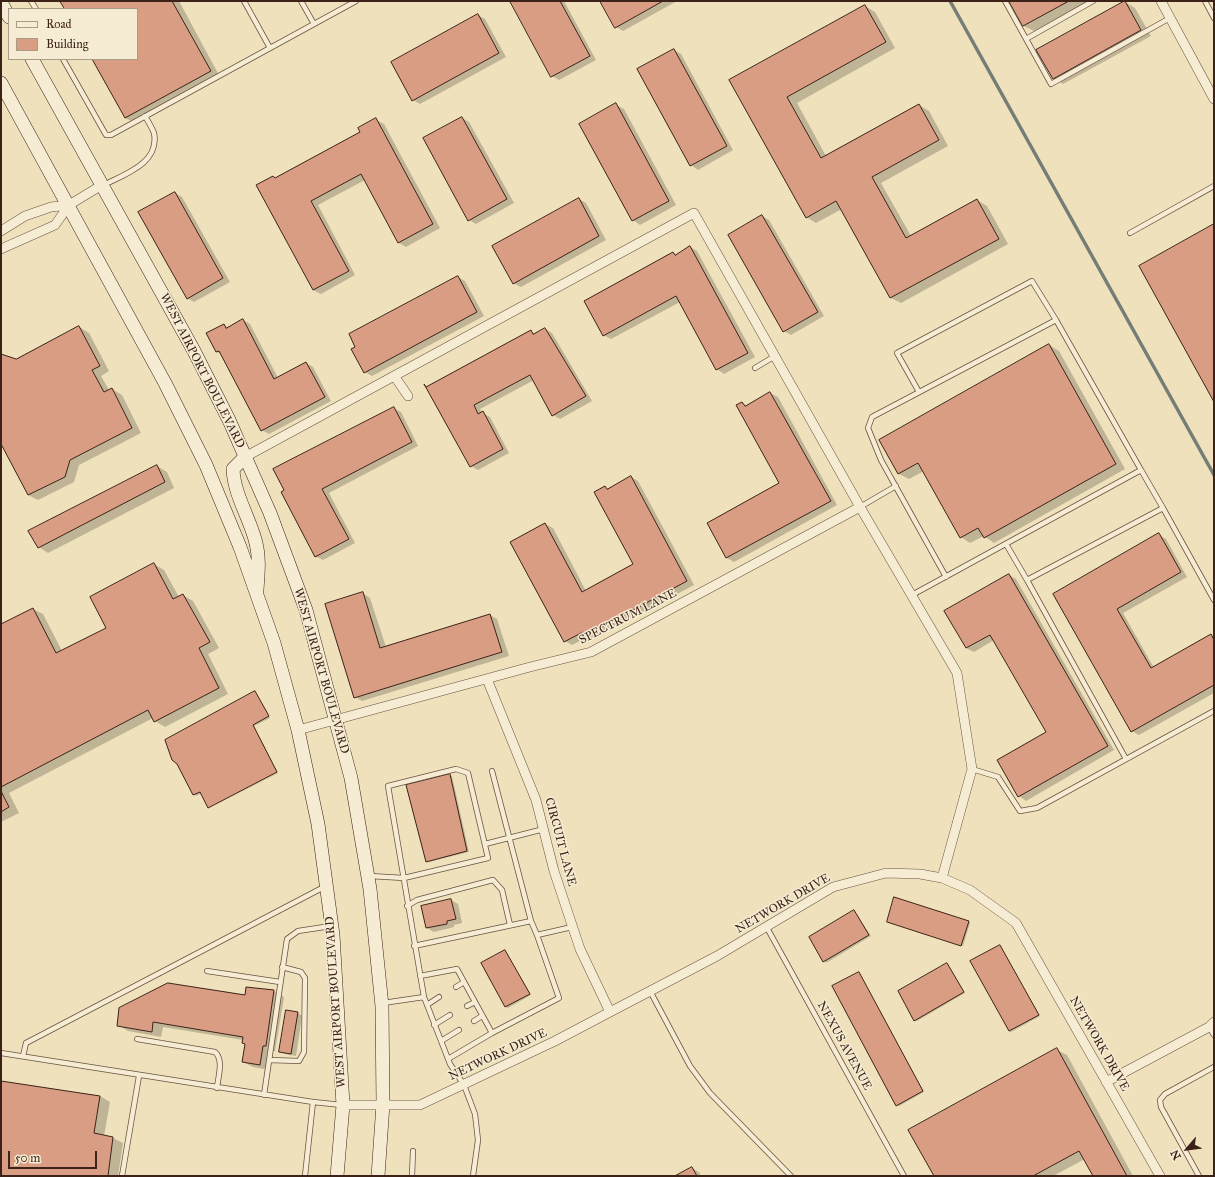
<!DOCTYPE html>
<style>
body{margin:0}
#map{position:relative;width:1215px;height:1177px;overflow:hidden;background:#efe1bb;font-family:"IM FELL Great Primer",serif}
canvas{display:block}
.frame{position:absolute;inset:0;border:2px solid #3c2219;pointer-events:none}
.legend{position:absolute;left:8px;top:8px;width:130px;height:52px;box-sizing:border-box;background:#f5ecd3;border:1px solid #ab9b89;margin:0;padding:5px 7px;list-style:none;font-size:12px;color:#3c2219}
.legend li{display:flex;align-items:center;gap:8px;height:20px}
.legend b{width:20px;border:1px solid #ab9b89}
.north{position:absolute;left:1167px;top:1129px;width:40px;height:40px;-webkit-text-stroke:3px #f5ecd3;paint-order:stroke;rotate:242deg;font-size:11px;font-weight:700;line-height:16px;text-align:center;color:#3c2219}
.north::after{content:'';display:block;margin:auto;width:14px;height:18px;background:#3c2219;clip-path:polygon(50% 0,100% 100%,50% 72%,0 100%)}
.scale{position:absolute;left:8px;top:1151px;width:89px;height:18px;box-sizing:border-box;border:2px solid #3c2219;border-top:0;padding-left:5px;font-size:12px;line-height:14px;white-space:nowrap;color:#3c2219;-webkit-text-stroke:3px #f5ecd3;paint-order:stroke}
</style>
<div id="map">
<canvas width="1215" height="1177"></canvas>
<div class="frame"></div>
<ul class="legend">
<li><b style="height:5px;background:#f5ecd3"></b>Road</li>
<li><b style="height:11px;background:#d99d83"></b>Building</li>
</ul>
<div class="north">N</div>
<div class="scale">50 m</div>
</div>
<script>
const ctx = document.querySelector('canvas').getContext('2d');
ctx.lineJoin = 'round';
function paint(path, color) { ctx.fillStyle = color; ctx.fill(path, 'evenodd'); }
function strokePath(path, color, width, dash) { ctx.strokeStyle = color; ctx.lineWidth = width; ctx.lineCap = dash ? 'butt' : 'round'; ctx.setLineDash(dash || []); ctx.stroke(path); }
function drawText(font, color, halo, rows, align = 'center') {
  ctx.font = font + ' "IM FELL Great Primer",serif'; ctx.lineWidth = 3; ctx.setLineDash([]); ctx.textBaseline = 'middle'; ctx.strokeStyle = halo; ctx.fillStyle = color; for (const [text, x, y, turn = 0] of rows) {
    ctx.save(); ctx.translate(x, y); ctx.rotate((+turn || 0) * Math.PI / 180); ctx.textAlign = isNaN(turn) ? turn : align; if (halo) ctx.strokeText(text, 0, 0); ctx.fillText(text, 0, 0); ctx.restore();
  }
}
const shadow = new Path2D(`
 M61 1H179L220 77 135 123 125 118 93 59H137V9H66Z
 M511 1H564L596 60 559 80 552 76Z
 M601 1H677L623 31 616 27Z
 M1011 1H1089L1034 31 1024 26Z
 M1125 2 1135 8 1151 36 1063 84 1053 78Z
 M865 6 875 12 895 48 797 103 826 156 919 105 929 111 948 146 881 183 911 236 977 200 987 206 1008 244 901 303 891 298 842 209 816 223 806 217 731 80Z
 M478 15 485 19 506 57 420 104 413 100Z
 M674 50 681 54 733 150 698 170 691 165Z
 M616 105 624 109 676 205 640 225 633 220Z
 M462 118 469 122 514 203 476 224 469 220Z
 M376 120 384 124 440 228 406 247 399 243 365 180 318 205 355 275 321 294 313 290 273 177 276 179 362 132Z
 M175 193 182 197 230 282 194 302 187 298Z
 M579 199 586 203 606 240 521 287 513 283Z
 M762 216 769 220 824 316 791 335 784 331Z
 M690 247 697 251 755 357 724 374 717 369 680 302 611 339 603 335 673 253 676 255Z
 M458 277 465 281 484 316 372 376 365 372Z
 M243 320 250 324 278 378 306 363 313 367 331 401 269 434 262 430 221 354 217 352 207 334 224 325 229 328Z
 M79 327 89 333 109 371 101 376 109 390 112 389 122 395 141 433 79 465 74 482 38 500 28 495 1 442V355L16 360Z
 M545 329 552 333 592 401 560 419 553 415 534 380 480 409 482 413 490 417 509 453 478 470 471 466 427 388 531 332 535 334Z
 M1049 345 1059 351 1125 469 994 543 984 536 970 543 961 537 924 471 909 479 899 474 880 440Z
 M770 393 778 397 837 505 734 562 727 558 708 524 780 484 742 403 747 406Z
 M393 408 401 412 418 446 329 493 355 543 323 560 315 556 282 492Z
 M157 466 167 472 174 488 48 553 39 547Z
 M631 477 638 481 694 585 593 639 588 637 572 645 565 641 545 524 553 528 586 591 635 564 605 487 608 489Z
 M1159 535 1166 539 1187 577 1123 613 1154 668 1211 635 1214 637V693L1139 735 1132 731 1054 594Z
 M154 564 164 570 179 597 183 595 193 601 219 648 208 654 228 694 165 727 155 721 153 718 9 793 19 813 1 822V625L33 609 43 614 62 651 107 629Z
 M1009 575 1016 579 1114 750 1026 801 1019 796 999 761 1047 733 994 640 974 652 966 648Z
 M363 593 370 598 386 647 490 615 497 619 509 656 362 701 355 697Z
 M255 692 270 718 254 726 277 771 208 806 202 793 196 796 194 794Z
 M278 772V773L210 808Z
 M450 775 452 776 469 852 428 862 426 861Z
 M451 900 458 904 462 923 454 925V927L434 932 427 928Z
 M854 911 871 936 826 963 810 938Z
 M890 922H968L970 923 963 946Z
 M1000 946 1040 1016 1011 1032 1009 1031Z
 M505 951 531 995 508 1008 506 1007Z
 M947 964 965 993 917 1021 915 1020Z
 M859 973 924 1092 899 1106 897 1105Z
 M247 988 274 991 284 997 275 1051H273L270 1070 253 1067 243 1062 246 1045 243 1040 163 1027 161 1037 128 1031 118 1025 246 996Z
 M298 1013 302 1016 296 1056 285 1054 280 1052Z
 M1057 1050 1067 1055 1133 1176H1094L1085 1159 1053 1176H935Z
 M1 1082 100 1096 110 1102 104 1136 113 1138 123 1143 118 1176H1Z
 M692 1168 699 1172 701 1176H678Z`);
const stream = new Path2D(`
 M950 1 1214 475`);
const building = new Path2D(`
 M60 1H172L211 71 125 118 92 59H137V9H65Z
 M510 1H560L590 56 551 77Z
 M600 1H663L615 28Z
 M1009 1H1069L1023 26Z
 M1125 1 1141 30 1053 79 1036 50Z
 M865 5 886 42 787 97 821 158 919 104 939 140 872 177 906 238 977 199 999 239 890 298 836 201 806 218 729 80Z
 M478 14 499 53 412 101 391 62Z
 M674 49 727 146 690 166 637 69Z
 M616 103 669 201 632 221 579 124Z
 M462 117 507 199 468 221 423 138Z
 M376 118 433 224 398 243 361 174 311 201 349 271 313 290 256 185 273 176 275 178 360 132 358 128Z
 M175 192 223 278 187 299 138 212Z
 M579 198 599 236 513 284 492 246Z
 M762 215 818 312 783 332 728 235Z
 M1214 224V402L1139 266Z
 M690 246 748 353 716 370 676 296 603 336 584 301 673 252 675 255Z
 M458 276 477 312 364 373 351 349 355 347 349 334Z
 M243 319 274 379 306 362 325 397 261 431 219 351 216 352 206 333 224 324 226 328Z
 M79 326 100 366 92 370 104 392 112 388 132 428 70 460 65 477 28 495 1 444V354L16 359Z
 M545 328 586 396 552 416 530 375 474 405 478 414 483 411 503 449 470 467 424 384 426 387 531 330 533 334Z
 M1049 344 1116 464 984 538 978 528 960 538 918 463 898 474 879 440Z
 M770 392 831 501 726 558 707 523 779 483 736 405 742 402 745 406Z
 M394 407 412 442 322 489 349 539 315 557 281 492 284 490 273 469Z
 M157 465 165 482 38 548 28 531Z
 M631 476 687 581 585 636 583 632 564 642 510 542 545 523 582 592 633 564 594 492 605 486 607 489Z
 M1159 533 1181 572 1117 609 1151 668 1211 634 1214 640V685L1131 732 1053 594Z
 M154 563 173 599 183 594 210 642 199 648 219 688 154 722 148 710 1 787V624L33 608 56 653 106 628 90 597Z
 M1009 574 1108 746 1018 797 997 760 1046 732 990 635 966 648 944 611Z
 M363 592 380 648 490 614 502 652 354 698 325 604Z
 M255 691 269 716 253 725 277 772 208 808 200 792 193 795 177 764 172 760 165 740Z
 M450 774 467 851 426 862 406 785Z
 M1 791 9 807 1 812Z
 M894 897 969 921 961 946 887 922Z
 M451 899 456 919 447 921V924L426 928 421 906Z
 M854 910 869 935 823 962 809 937Z
 M1000 945 1039 1015 1009 1031 970 961Z
 M505 950 530 994 505 1007 481 963Z
 M947 963 964 992 914 1021 898 991Z
 M859 972 923 1091 896 1106 832 986Z
 M168 983 245 995 246 987 274 990 266 1046H263L260 1065 242 1062 245 1044 242 1043 243 1037 153 1022 152 1032 117 1026 119 1008Z
 M286 1010 298 1012 291 1054 279 1052Z
 M1057 1048 1127 1176H1093L1079 1151 1033 1176H934L908 1130Z
 M1 1081 100 1096 94 1133 113 1137 108 1176H1Z
 M692 1167 697 1176H675Z`);
const lane = new Path2D(`
 M31 1 36 9
 M244 1 270 48
 M301 1 314 24
 M1005 1 1051 84 1170 18
 M1205 1 1214 18
 M1026 39 1093 1
 M63 59 106 135H111L356 1
 M104 185C125 174 160 163 154 133 152 128 148 121 145 116
 M1130 233 1214 186
 M755 368 775 356
 M919 392 897 353 1032 281 1056 320
 M860 507 896 486
 M1006 544 1027 580
 M946 577 881 460 868 428 872 417 1056 320 1141 470
 M912 595 1141 470 1163 508
 M1126 759 1027 580 1163 508 1214 600
 M972 769 998 777 1020 811 1037 808 1214 711
 M492 771 531 921
 M485 844 544 829
 M370 876 404 878 488 858 468 773 456 769 388 786 424 997 450 1064 464 1085 475 1114 478 1140 473 1176
 M407 906 417 900 493 880 502 890 510 925
 M766 926 904 1176
 M414 946 531 921 537 935 572 927
 M207 971 280 982
 M420 976 457 969 492 1033
 M456 987 464 982
 M650 991 690 1066 710 1093 791 1176
 M383 1003 424 997
 M427 1005 439 997
 M467 1006 475 1002
 M474 1021 482 1016
 M434 1025 450 1015
 M1209 1027 1214 1035
 M137 1039 215 1052C224 1060 218 1077 217 1088
 M441 1041 459 1030
 M1 1053 313 1102 342 1105
 M23 1056 26 1043 324 887
 M448 1059 492 1033 559 998 537 935
 M269 1060 299 1061 304 1052 305 978 301 972 282 967
 M264 1095 287 939 298 931 331 926
 M122 1176 139 1076
 M305 1176 313 1102
 M412 1176 413 1151
 M1199 1176 1161 1107 1160 1100 1165 1094 1214 1067`);
const street = new Path2D(`
 M1161 1 1214 99
 M1 231 25 216 51 207 69 205 102 185
 M1 249 55 225 69 205
 M395 377 408 396
 M245 457 694 213 860 507 957 673 972 769 942 878
 M487 679 536 800 554 871 580 949 610 1012
 M298 730 530 667 591 652 860 507
 M1106 1082 1209 1027 1214 1022
 M343 1105H420L555 1041 610 1012 717 956 833 887 886 873 920 874 942 878 970 890 1016 923 1160 1176`);
const secondary = new Path2D(`
 M1 2 9 17
 M32 59 194 351 229 420 270 513 306 610 351 778 370 889 382 1006 383 1104 378 1176
 M1 83 165 383 206 465 240 547 274 643 298 730 318 824 333 935 343 1105 337 1176
 M245 457 233 469C234 495 250 518 256 543 260 559 258 574 257 590`);
const streetNames = [
 ["WEST AIRPORT BOULEVARD",202,371,63],
 ["SPECTRUM LANE",628,617,-27],
 ["WEST AIRPORT BOULEVARD",321,671,74],
 ["CIRCUIT LANE",560,842,75],
 ["NETWORK DRIVE",783,904,-30],
 ["WEST AIRPORT BOULEVARD",336,1002,-94],
 ["NETWORK DRIVE",1099,1044,60],
 ["NEXUS AVENUE",844,1046,61],
 ["NETWORK DRIVE",498,1055,-25]
];
paint(shadow, '#0003');
strokePath(stream, '#747e77', 3.5);
paint(building, '#d99d83');
strokePath(building, '#3c2219', 1);
strokePath(lane, '#695242', 6);
strokePath(street, '#695242', 10);
strokePath(secondary, '#3c2219', 14);
strokePath(lane, '#f5ecd3', 4.5);
strokePath(street, '#f5ecd3', 9);
strokePath(secondary, '#f5ecd3', 13);
drawText('12px', '#3c2219', '#f5ecd3', streetNames);
</script>
